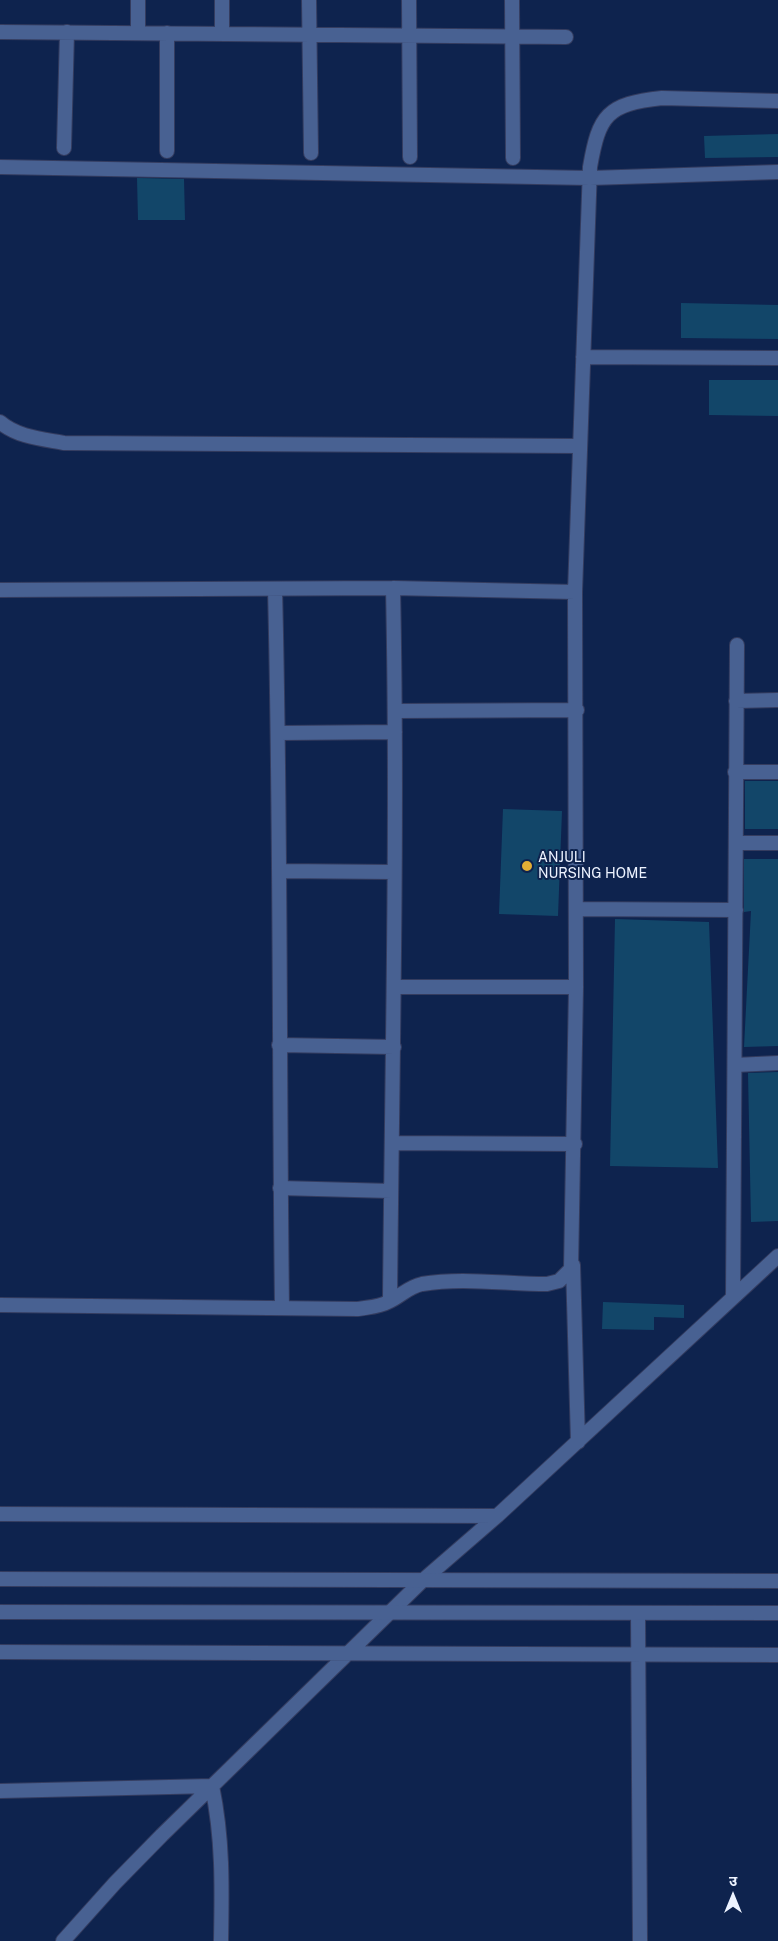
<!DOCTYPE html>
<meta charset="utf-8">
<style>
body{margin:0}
#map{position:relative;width:778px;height:1941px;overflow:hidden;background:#0e234e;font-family:"Public Sans","Noto Sans Devanagari",sans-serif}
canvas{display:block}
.north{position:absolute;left:708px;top:1871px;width:50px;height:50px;-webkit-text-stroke:4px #0e234e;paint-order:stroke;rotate:0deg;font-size:14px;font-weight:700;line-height:20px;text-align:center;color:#edf3ff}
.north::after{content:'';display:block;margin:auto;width:18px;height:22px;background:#edf3ff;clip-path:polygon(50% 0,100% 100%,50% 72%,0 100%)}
</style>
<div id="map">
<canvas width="778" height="1941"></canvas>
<div class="north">उ</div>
</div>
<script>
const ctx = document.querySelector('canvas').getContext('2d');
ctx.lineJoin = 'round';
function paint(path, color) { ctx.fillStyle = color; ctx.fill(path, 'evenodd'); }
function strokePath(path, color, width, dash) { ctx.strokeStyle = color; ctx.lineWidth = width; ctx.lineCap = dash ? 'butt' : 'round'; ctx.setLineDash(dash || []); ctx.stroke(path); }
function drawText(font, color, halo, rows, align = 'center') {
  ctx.font = font + ' "Public Sans",sans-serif'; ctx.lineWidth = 4; ctx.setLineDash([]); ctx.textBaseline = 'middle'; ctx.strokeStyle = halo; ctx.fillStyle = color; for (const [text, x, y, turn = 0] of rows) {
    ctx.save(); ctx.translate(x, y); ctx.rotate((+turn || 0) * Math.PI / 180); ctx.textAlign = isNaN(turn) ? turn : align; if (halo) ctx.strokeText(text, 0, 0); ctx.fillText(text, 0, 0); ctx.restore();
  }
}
const building = new Path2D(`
 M778 134V157L705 158 704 136Z
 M137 178 184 179 185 220H138Z
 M681 303 778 305V339L681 338Z
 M709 380H778V416L709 415Z
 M745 781H778V829H745Z
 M503 809 562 811 558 916 499 914Z
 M744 859H778V1046L744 1047 751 911 744 912Z
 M615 919 709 922 718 1168 610 1166Z
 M778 1072V1221L751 1222 748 1073Z
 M603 1302 684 1305V1318L654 1317V1330L602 1329Z`);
const minor = new Path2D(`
 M138 0V33
 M309 0 311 153
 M409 0 410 157
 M512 0 513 158
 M0 32 566 37
 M167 33V151
 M222 34V0
 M64 148 67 32
 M0 167 590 178 778 172
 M583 357 778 358
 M0 422C17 437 43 439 64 443L579 446
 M275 589C281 829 279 1069 282 1308
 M0 590 393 588 575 592
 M736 701 778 700
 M396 711 577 710
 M279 733 395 732
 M735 772H778
 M737 843H778
 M280 871 394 872
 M576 909 736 910
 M394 987H576
 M279 1045 394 1047
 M735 1065 778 1063
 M392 1143 575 1144
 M280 1188 391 1191
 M573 1265 578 1442
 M733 1297 737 645
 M390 1301C392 1063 398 825 393 588
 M0 1305 358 1309C369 1307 379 1307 388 1302 401 1296 408 1287 422 1284 462 1277 506 1284 547 1284L559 1281 571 1269 576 987 575 592 590 167C599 115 607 104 662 98L778 101
 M0 1514 497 1516
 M638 1613 640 1941
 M0 1652 778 1655
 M0 1791 212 1786C223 1839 222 1887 221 1941
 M63 1941 115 1883 162 1835 422 1581 497 1516 778 1256`);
const tertiary = new Path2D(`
 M0 1579 778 1581
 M0 1612 778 1613`);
const markers = [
 [527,866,6,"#e3ae35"]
];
const poiNames = [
 ["ANJULI",538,858],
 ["NURSING HOME",538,874]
];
paint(building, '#124669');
strokePath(minor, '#343c5f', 16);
strokePath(tertiary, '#343c5f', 16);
strokePath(minor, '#486192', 14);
strokePath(tertiary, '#486192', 14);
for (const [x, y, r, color] of markers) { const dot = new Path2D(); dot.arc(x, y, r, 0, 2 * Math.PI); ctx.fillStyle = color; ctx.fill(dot); strokePath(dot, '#0e234e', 2); }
drawText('14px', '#edf3ff', '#0e234e', poiNames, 'left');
</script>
